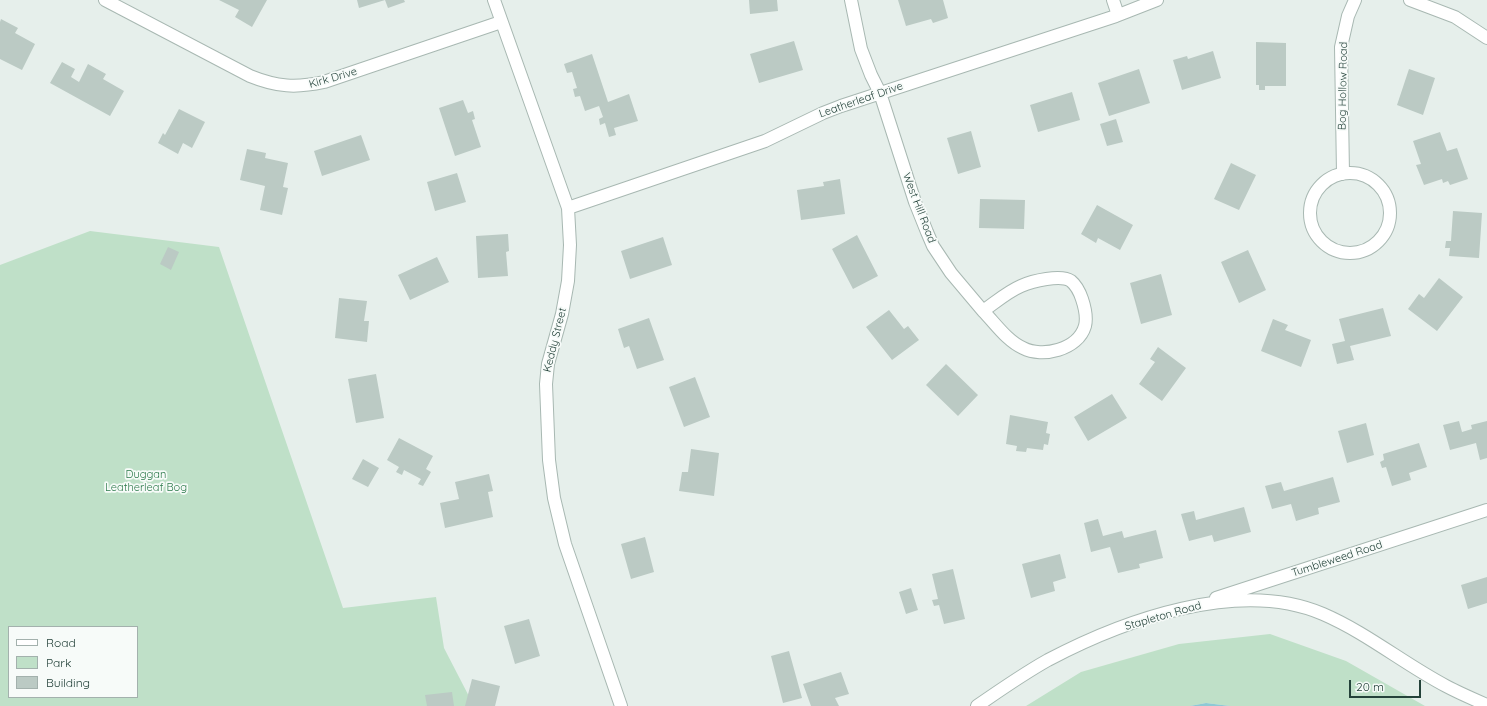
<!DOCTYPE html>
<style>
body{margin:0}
#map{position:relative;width:1487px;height:706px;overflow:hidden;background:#e6efeb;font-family:Quicksand,sans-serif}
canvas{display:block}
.legend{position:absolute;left:8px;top:626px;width:130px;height:72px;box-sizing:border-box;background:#f7fbf9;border:1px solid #a3b1ad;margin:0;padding:5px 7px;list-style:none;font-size:12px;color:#24423a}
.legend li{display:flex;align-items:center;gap:8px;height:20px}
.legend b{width:20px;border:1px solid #a3b1ad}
.scale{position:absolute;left:1349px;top:680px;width:72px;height:18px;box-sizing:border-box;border:2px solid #24423a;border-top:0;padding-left:5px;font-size:12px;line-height:14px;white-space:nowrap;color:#24423a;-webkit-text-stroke:3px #f7fbf9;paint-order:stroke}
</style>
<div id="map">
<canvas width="1487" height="706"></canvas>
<ul class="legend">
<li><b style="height:5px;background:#fff"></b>Road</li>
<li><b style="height:11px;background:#bfe0c8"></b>Park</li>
<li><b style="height:11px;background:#bbcac4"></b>Building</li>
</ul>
<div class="scale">20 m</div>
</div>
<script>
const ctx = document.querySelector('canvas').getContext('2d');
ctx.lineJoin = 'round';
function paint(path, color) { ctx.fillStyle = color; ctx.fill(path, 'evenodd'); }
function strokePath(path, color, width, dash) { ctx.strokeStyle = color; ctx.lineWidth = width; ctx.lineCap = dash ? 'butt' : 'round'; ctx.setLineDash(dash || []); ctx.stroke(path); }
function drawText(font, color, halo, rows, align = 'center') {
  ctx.font = font + ' Quicksand,sans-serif'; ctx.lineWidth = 3.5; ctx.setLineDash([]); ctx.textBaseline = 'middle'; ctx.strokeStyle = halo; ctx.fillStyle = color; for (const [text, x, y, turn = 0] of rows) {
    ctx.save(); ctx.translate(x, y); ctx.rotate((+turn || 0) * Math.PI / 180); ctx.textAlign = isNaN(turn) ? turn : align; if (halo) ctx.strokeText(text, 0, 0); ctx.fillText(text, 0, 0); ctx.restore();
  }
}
const green = new Path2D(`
 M90 231 219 247 343 608 436 597 444 648 474 706H0V265ZM9 627H137V697H9Z
 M1270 634 1346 661 1425 706H1230L1206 703 1190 706H1026L1081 672 1179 644Z`);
const water = new Path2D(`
 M1206 703 1230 706H1190Z`);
const building = new Path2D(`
 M219 0H267L252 27 235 17 239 10Z
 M357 0H385L359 8Z
 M385 0H404L405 2 388 8Z
 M749 0H777L778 11 750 14Z
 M898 0H943L948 18 933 23 931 19 906 26Z
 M1 19 18 28 15 33 35 44 22 70 0 59V22Z
 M794 41 803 70 759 83 750 54Z
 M1256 42 1286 43V86H1265V90H1259V85H1256Z
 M1213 51 1221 78 1182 90 1173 60 1187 56 1188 59Z
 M592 54 608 102 629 94 638 121 614 128 616 135 609 137 605 123 600 125 599 119 603 117 599 106 585 111 580 96 575 97 573 89 577 88 572 72 567 73 564 64Z
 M62 62 75 69 71 77 79 82 88 64 106 74 103 79 124 91 110 116 50 83Z
 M1139 69 1150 103 1109 116 1098 83Z
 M1409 69 1435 78 1423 115 1397 105Z
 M1072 92 1080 120 1038 132 1030 105Z
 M463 100 468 113 473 111 475 119 472 120 481 147 455 156 439 108Z
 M179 109 205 122 192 148 183 143 178 154 158 143 163 133 165 135Z
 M1116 119 1123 142 1107 146 1100 124Z
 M971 131 981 167 958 174 947 138Z
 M1440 132 1447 151 1457 148 1468 179 1450 185 1448 181 1443 183 1442 179 1424 185 1416 165 1421 164 1413 141Z
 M361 135 370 160 322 176 314 151Z
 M247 149 266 153 265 158 288 163 283 187 288 188 282 215 260 210 265 186 240 180Z
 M1231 163 1256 175 1239 210 1214 199Z
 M457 173 466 202 435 211 427 182Z
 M840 179 845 214 801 220 797 190 824 186 823 182Z
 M980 199 1025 200 1024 229 979 228Z
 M1097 205 1133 225 1120 250 1098 238 1096 243 1081 234Z
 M1453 211 1482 213 1479 258 1449 256 1450 248H1445L1446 241H1451Z
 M508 234 509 251 506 252 508 276 478 278 476 236Z
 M857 235 878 276 853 289 832 249Z
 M663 237 672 265 630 279 621 251Z
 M168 247 179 252 171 270 160 264Z
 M1248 250 1266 290 1239 303 1221 262Z
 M437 257 449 282 410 300 398 275Z
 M1161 274 1172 315 1141 324 1130 283Z
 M1439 278 1463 297 1437 331 1408 309 1419 294 1424 298Z
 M339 298 367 301 364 321H369L367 342 335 338Z
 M1383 308 1391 336 1350 346 1354 360 1337 364 1332 344 1345 341 1339 319Z
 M889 310 904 329 908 326 919 340 892 360 866 327Z
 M649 318 664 360 637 369 629 346 624 348 618 329Z
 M1273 319 1288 325 1285 330 1311 340 1301 367 1261 351Z
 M1158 347 1186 368 1162 401 1139 384 1155 362 1150 359Z
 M946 364 978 395 958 416 926 385Z
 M376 374 384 418 356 423 348 379Z
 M695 377 710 417 684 427 669 387Z
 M1112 394 1127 418 1088 441 1074 417Z
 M1010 415 1048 422 1046 433 1050 434 1048 445 1044 444 1043 450 1027 448 1026 452 1016 451 1017 446 1006 444Z
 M1459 421 1462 432 1472 429 1471 425 1487 421V458L1480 460 1476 443 1450 450 1443 425Z
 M1366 423 1374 455 1347 463 1338 431Z
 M399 438 433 456 426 469 431 472 423 486 418 484 421 479 404 470 402 475 396 472 399 467 387 460Z
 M1419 443 1427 467 1409 473 1411 480 1392 486 1386 467 1382 468 1380 462 1384 460 1383 454Z
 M691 449 719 453 714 496 679 491 682 472H688Z
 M363 459 379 468 368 487 352 479Z
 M489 474 493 491 488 492 493 517 445 528 440 503 459 499 455 482Z
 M1333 477 1340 502 1318 508 1319 514 1296 521 1291 504 1272 509 1265 486 1281 482 1284 491Z
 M1244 507 1251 532 1214 542 1212 535 1189 541 1181 514 1194 511 1196 520Z
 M1098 519 1103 536 1122 531 1124 538 1156 530 1163 558 1139 564 1140 568 1118 573 1110 547 1091 552 1084 523Z
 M645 537 654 572 631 579 621 544Z
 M1060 554 1066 578 1053 582 1055 591 1031 598 1022 564Z
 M953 569 965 619 944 624 939 605 934 606 932 600 938 599 932 574Z
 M1487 577V603L1468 609 1461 585Z
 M911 588 918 610 906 614 899 592Z
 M529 619 540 656 515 664 504 626Z
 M789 651 802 698 783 703 771 656Z
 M841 672 849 694 835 698 839 706H811L803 684Z
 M472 679 500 686 495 706H465Z
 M452 692 454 706H427L425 695Z`);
const minor = new Path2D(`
 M105 0 250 76C277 87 296 88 324 82L501 22
 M494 0 568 208 570 245 568 281 562 314 548 364 546 384 549 460 554 498 565 544 621 706
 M851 0 861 49 871 75 880 93 915 202 927 232 933 246 951 273 983 311C996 302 1007 292 1021 286 1032 281 1061 274 1071 281 1077 286 1080 293 1082 299 1085 308 1087 318 1085 326 1078 350 1042 358 1023 348 1007 341 995 323 983 311
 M1113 0 1118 15
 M1410 0 1455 17 1487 38
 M1310 213a40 40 0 1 1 80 0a40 40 0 1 1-80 0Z
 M1343 174 1341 47 1348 16 1355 0
 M568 208 765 141 823 113 841 106 1116 16 1157 0
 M1216 598 1487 510
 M977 706C1000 690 1023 674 1048 660 1124 620 1239 578 1323 614 1367 633 1404 664 1446 686 1459 693 1473 699 1487 705`);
const streetNames = [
 ["Kirk Drive",333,78,-16],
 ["Bog Hollow Road",1343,86,-89],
 ["Leatherleaf Drive",861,100,-19],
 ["West Hill Road",919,208,69],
 ["Keddy Street",555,340,-76],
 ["Tumbleweed Road",1337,559,-18],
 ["Stapleton Road",1163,616,-16]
];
const parkNames = [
 ["Duggan",146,475],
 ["Leatherleaf Bog",146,488]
];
paint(green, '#bfe0c8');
paint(water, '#8ec9d4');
paint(building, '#bbcac4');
strokePath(minor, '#a8b8b2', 14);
strokePath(minor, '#fff', 12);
drawText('11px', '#24423a', '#f7fbf9', streetNames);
drawText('11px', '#2d7a4b', '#f7fbf9', parkNames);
</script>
